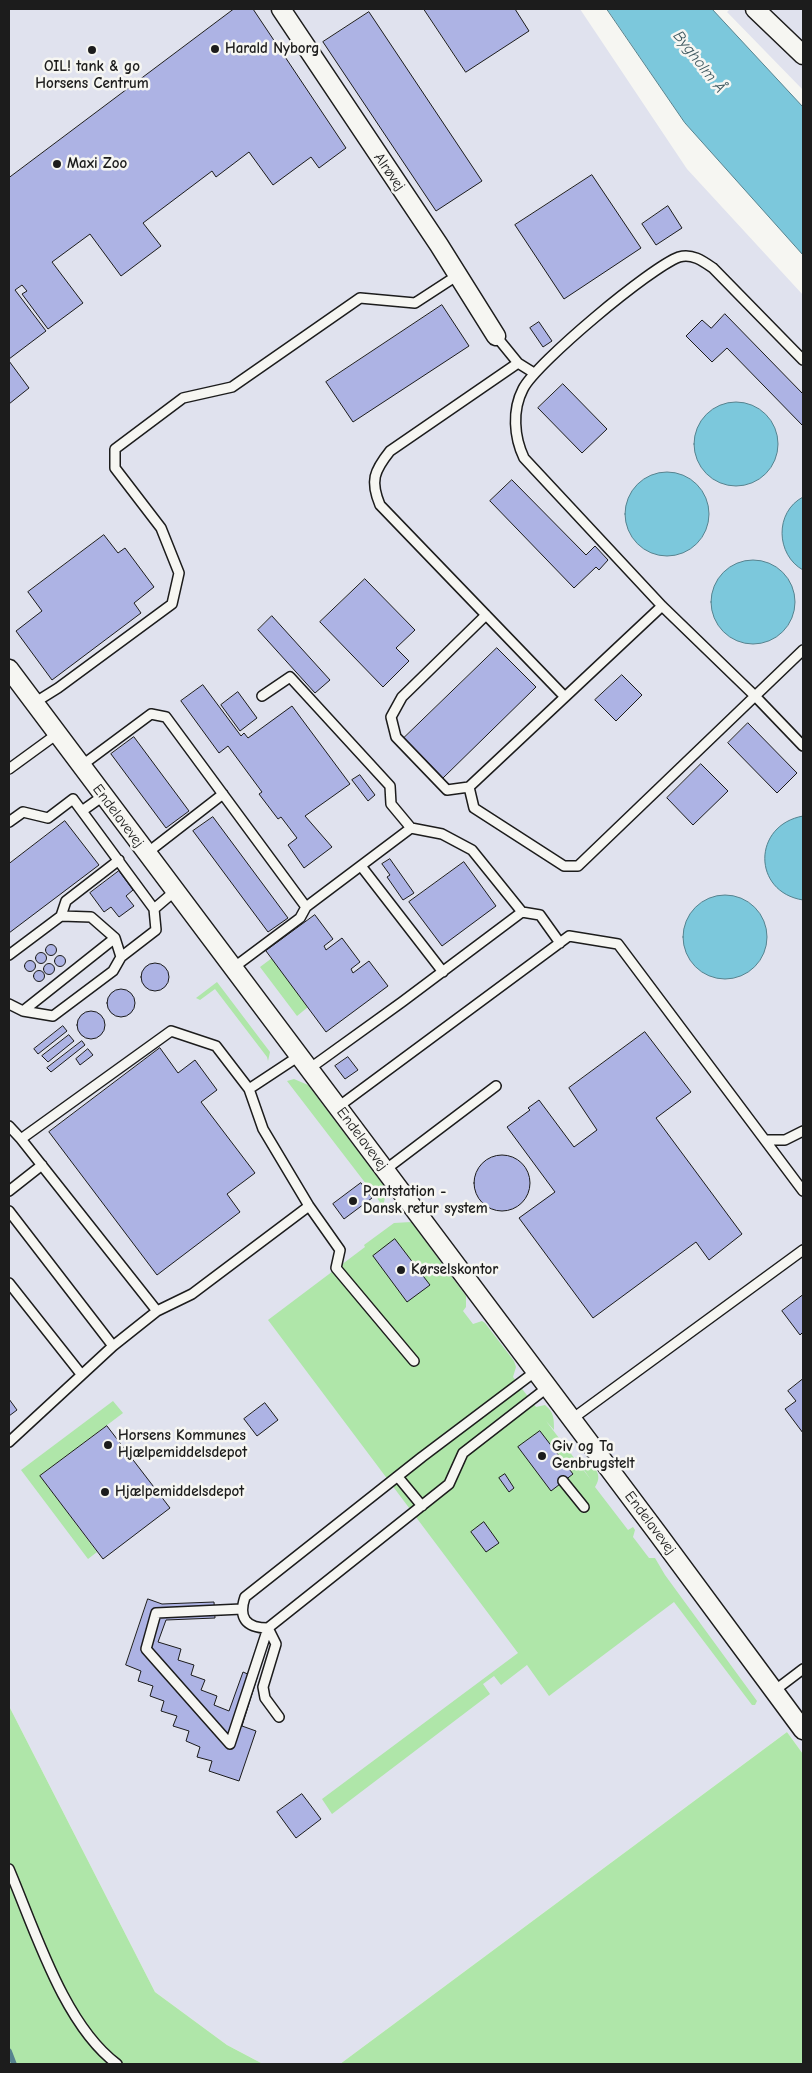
<!DOCTYPE html>
<meta charset="utf-8">
<style>
body{margin:0}
#map{position:relative;width:812px;height:2073px;overflow:hidden;background:#f6f6f2;font-family:"Comic Neue",sans-serif}
canvas{display:block}
.frame{position:absolute;inset:0;border:10px solid #1c1c1c;pointer-events:none}
</style>
<div id="map">
<canvas width="812" height="2073"></canvas>
<div class="frame"></div>
</div>
<script>
const ctx = document.querySelector('canvas').getContext('2d');
ctx.lineJoin = 'round';
function paint(path, color) { ctx.fillStyle = color; ctx.fill(path, 'evenodd'); }
function strokePath(path, color, width, dash) { ctx.strokeStyle = color; ctx.lineWidth = width; ctx.lineCap = dash ? 'butt' : 'round'; ctx.setLineDash(dash || []); ctx.stroke(path); }
function drawText(font, color, halo, rows, align = 'center') {
  ctx.font = font + ' "Comic Neue",sans-serif'; ctx.lineWidth = 5; ctx.setLineDash([]); ctx.textBaseline = 'middle'; ctx.strokeStyle = halo; ctx.fillStyle = color; for (const [text, x, y, turn = 0] of rows) {
    ctx.save(); ctx.translate(x, y); ctx.rotate((+turn || 0) * Math.PI / 180); ctx.textAlign = isNaN(turn) ? turn : align; if (halo) ctx.strokeText(text, 0, 0); ctx.fillText(text, 0, 0); ctx.restore();
  }
}
const built = new Path2D(`
 M9 9H580L687 169 803 295V1754L787 1732 340 2064H263L227 2045 155 1992 9 1706Z
 M730 9H803V90L727 12Z`);
const green = new Path2D(`
 M272 958 308 1007 297 1016 260 967Z
 M217 982 270 1052 268 1061 267 1057 215 989 200 1000 196 998Z
 M294 1079 308 1085 387 1190 383 1206 287 1081Z
 M411 1222 466 1296V1307L463 1311 473 1324 482 1321 485 1323 514 1361 516 1367 513 1377 536 1407 545 1405C554 1412 554 1419 554 1430L546 1421 591 1480 575 1457C588 1461 606 1471 595 1487L628 1530 633 1527 635 1530 633 1537 649 1558H655L665 1575 757 1701 755 1705H752L674 1602 549 1696 527 1665 501 1685 494 1676 483 1684 490 1694 332 1814 322 1799 518 1653 268 1320 365 1247 364 1245 394 1223Z
 M113 1401 123 1413 40 1476 97 1552 88 1559 21 1470Z
 M9 1706 155 1992 227 2045 263 2064H9Z
 M787 1732 803 1754V2064H340Z`);
const water = new Path2D(`
 M607 9H712L803 107V255L685 123Z
 M694 444a42 42 0 1 1 84 0a42 42 0 1 1-84 0Z
 M625 514a42 42 0 1 1 84 0a42 42 0 1 1-84 0Z
 M803 497V570C776 555 774 512 803 497Z
 M711 602a42 42 0 1 1 84 0a42 42 0 1 1-84 0Z
 M803 816V900C752 892 752 825 803 816Z
 M683 937a42 42 0 1 1 84 0a42 42 0 1 1-84 0Z`);
const stream = new Path2D(`
 M9 2051 14 2064`);
const building = new Path2D(`
 M234 9H253L346 148 319 168 311 157 273 185 249 152 216 177 212 171 143 223 161 246 121 276 90 234 52 262 83 303 48 329 22 294 27 291 22 285 15 290 46 331 9 359V178Z
 M424 9H515L529 31 466 72Z
 M369 12 482 181 436 211 323 42Z
 M592 175 641 248 564 299 515 225Z
 M668 206 682 228 656 245 642 224Z
 M442 305 469 346 353 422 326 382Z
 M725 314 803 394V426L727 348 712 362 686 336 702 320 711 328Z
 M539 322 552 341 543 347 530 328Z
 M9 361 29 388 9 404Z
 M563 384 607 429 582 453 538 408Z
 M512 480 586 555 595 546 608 560 599 570 596 567 574 588 490 501Z
 M104 535 118 553 125 548 154 587 134 603 141 613 52 680 16 631 42 611 28 592Z
 M365 579 415 630 396 648 409 661 383 687 320 622Z
 M272 616 330 680 315 693 258 630Z
 M497 648 536 687 443 778 404 738Z
 M622 675 642 695 616 721 595 700Z
 M203 685 241 736 244 733 248 738 292 706 350 784 305 816 332 847 304 868 288 845 297 838 281 817 278 819 259 794 262 792 228 746 219 753 181 701Z
 M238 692 257 718 240 731 221 705Z
 M748 723 797 773 777 793 728 743Z
 M134 737 189 811 166 828 111 754Z
 M701 764 728 791 693 825 667 798Z
 M360 775 375 795 368 801 352 780Z
 M213 817 288 918 268 932 193 831Z
 M65 821 99 865 9 933V864Z
 M390 859 414 893 403 900 387 877 390 875 382 864Z
 M464 862 496 906 442 946 409 902Z
 M119 871 133 890 126 896 134 906 119 917 111 907 104 912 90 893Z
 M315 915 333 939 324 946 326 950 342 938 360 962 351 969 353 973 369 961 388 986 326 1032 266 951Z
 M45.5 950a5.5 5.5 0 1 1 11 0a5.5 5.5 0 1 1-11 0Z
 M35.5 958a5.5 5.5 0 1 1 11 0a5.5 5.5 0 1 1-11 0Z
 M54.5 961a5.5 5.5 0 1 1 11 0a5.5 5.5 0 1 1-11 0Z
 M24.5 966a5.5 5.5 0 1 1 11 0a5.5 5.5 0 1 1-11 0Z
 M141 977a14 14 0 1 1 28 0a14 14 0 1 1-28 0Z
 M43.5 969a5.5 5.5 0 1 1 11 0a5.5 5.5 0 1 1-11 0Z
 M33.5 976a5.5 5.5 0 1 1 11 0a5.5 5.5 0 1 1-11 0Z
 M107 1003a14 14 0 1 1 28 0a14 14 0 1 1-28 0Z
 M77 1025a14 14 0 1 1 28 0a14 14 0 1 1-28 0Z
 M63 1026 67 1031 38 1054 34 1049Z
 M645 1032 691 1092 656 1118 742 1234 709 1260 696 1242 593 1318 519 1218 555 1192 507 1127 530 1110 528 1108 539 1100 574 1147 597 1130 569 1088Z
 M69 1035 74 1041 48 1062 42 1056Z
 M82 1041 85 1045 51 1072 47 1068Z
 M160 1048 178 1073 195 1060 217 1090 201 1102 255 1173 227 1194 240 1212 157 1275 49 1132Z
 M88 1049 93 1055 80 1065 76 1059Z
 M348 1057 358 1070 345 1079 335 1066Z
 M474 1183a28 28 0 1 1 56 0a28 28 0 1 1-56 0Z
 M361 1183 372 1198 344 1219 333 1204Z
 M395 1239 430 1285 407 1302 373 1256Z
 M803 1295V1332L800 1335 782 1311Z
 M803 1379V1433L785 1409 796 1401 788 1391Z
 M9 1399 17 1410 9 1416Z
 M265 1403 278 1420 257 1436 244 1419Z
 M107 1426 170 1508 103 1559 40 1476Z
 M540 1431 573 1474 551 1491 518 1447Z
 M505 1474 514 1488 509 1492 499 1478Z
 M484 1522 499 1543 486 1552 471 1532Z
 M148 1599 162 1604 214 1602 215 1618 166 1620 158 1642 181 1649 178 1660 194 1665 191 1675 205 1680 201 1690 217 1696 214 1705 229 1711 243 1672 257 1678 242 1726 256 1731 239 1781 209 1771 212 1761 197 1757 200 1747 186 1741 189 1731 173 1726 177 1716 161 1711 164 1701 150 1696 153 1686 138 1681 141 1671 126 1665Z
 M302 1794 321 1819 296 1838 277 1812Z`);
const service = new Path2D(`
 M496 336 518 363 534 373
 M803 360 713 268C703 261 692 253 679 257 651 267 536 363 523 389 512 410 514 437 524 458L662 606 755 696 803 746
 M518 363 390 451C374 471 370 481 380 505L564 696
 M662 606 469 787 474 808 564 866H578L803 650
 M262 696 290 677 390 786 391 804 411 828 442 834 472 850 522 912 402 1002 309 1069
 M34 703 58 688 172 604 179 573 161 528 115 468V449L183 398 232 387 360 298 415 303 458 275
 M81 766 151 714 166 717 306 907 411 828
 M9 769 57 734
 M469 787 447 790 396 737 391 717 402 697 486 615
 M82 811 103 796
 M9 822 23 812 48 818 73 799 154 909
 M147 853 223 794
 M361 866 443 972
 M522 912 540 915 560 943
 M61 916 66 901 119 860
 M9 955 61 916 91 917 115 938 121 957 113 971 53 1016 23 1011 9 1004
 M121 957 156 930 154 909 175 891
 M233 968 300 918 306 907
 M23 1011 115 938
 M249 1089 263 1129 309 1206 340 1250 336 1268 414 1361
 M338 1107 569 936 618 944 803 1191
 M9 1126 21 1139 171 1031 216 1046 249 1089 299 1056
 M21 1139 157 1311
 M765 1140H785L803 1131
 M385 1170 496 1086
 M9 1191 42 1165
 M9 1211 113 1346
 M9 1283 81 1374
 M536 1371 422 1457 245 1597C238 1618 246 1628 268 1628L449 1484 463 1453 548 1387
 M572 1419 803 1250
 M9 1442 113 1346 157 1311 192 1294 309 1206
 M398 1477 422 1506
 M563 1481 584 1507
 M242 1609 156 1613 146 1649 230 1744 268 1628
 M268 1628 276 1644 263 1687 265 1698 279 1717
 M774 1691 803 1669
 M9 1869C35 1930 64 2025 117 2064`);
const minor = new Path2D(`
 M281 9 439 245 496 336
 M755 9 803 55
 M9 669 658 1534 803 1730`);
const markers = [
 [215,49,5,"#1c1c1c"],
 [92,50,5,"#1c1c1c"],
 [57,164,5,"#1c1c1c"],
 [353,1201,5,"#1c1c1c"],
 [401,1270,5,"#1c1c1c"],
 [108,1445,5,"#1c1c1c"],
 [542,1456,5,"#1c1c1c"],
 [105,1492,5,"#1c1c1c"]
];
const poiNames = [
 ["Harald Nyborg",225,49],
 ["OIL! tank & go",92,67,"center"],
 ["Horsens Centrum",92,84,"center"],
 ["Maxi Zoo",67,164],
 ["Pantstation -",363,1192],
 ["Dansk retur system",363,1209],
 ["Kørselskontor",411,1270],
 ["Horsens Kommunes",118,1436],
 ["Hjælpemiddelsdepot",118,1453],
 ["Giv og Ta",552,1447],
 ["Genbrugstelt",552,1464],
 ["Hjælpemiddelsdepot",115,1492]
];
const streetNames = [
 ["Alrøvej",389,172,55],
 ["Endelavevej",118,816,53],
 ["Endelavevej",362,1139,53],
 ["Endelavevej",650,1523,53]
];
const waterNames = [
 ["Bygholm Å",699,62,52]
];
paint(built, '#e0e2ee');
paint(green, '#afe6a9');
paint(water, '#7cc8dc');
strokePath(water, '#56838f', 1);
strokePath(stream, '#56838f', 5.5);
paint(building, '#adb3e4');
strokePath(building, '#1c1c1c', 1);
strokePath(service, '#1c1c1c', 12);
strokePath(minor, '#1c1c1c', 21);
strokePath(service, '#f6f6f2', 9);
strokePath(minor, '#f6f6f2', 18);
for (const [x, y, r, color] of markers) { const dot = new Path2D(); dot.arc(x, y, r, 0, 2 * Math.PI); ctx.fillStyle = color; ctx.fill(dot); strokePath(dot, '#f6f6f2', 2); }
drawText('bold 15px', '#1c1c1c', '#f6f6f2', poiNames, 'left');
drawText('15px', '#1c1c1c', '#f6f6f2', streetNames);
drawText('italic 16px', '#3e585f', '#f6f6f2', waterNames);
</script>
